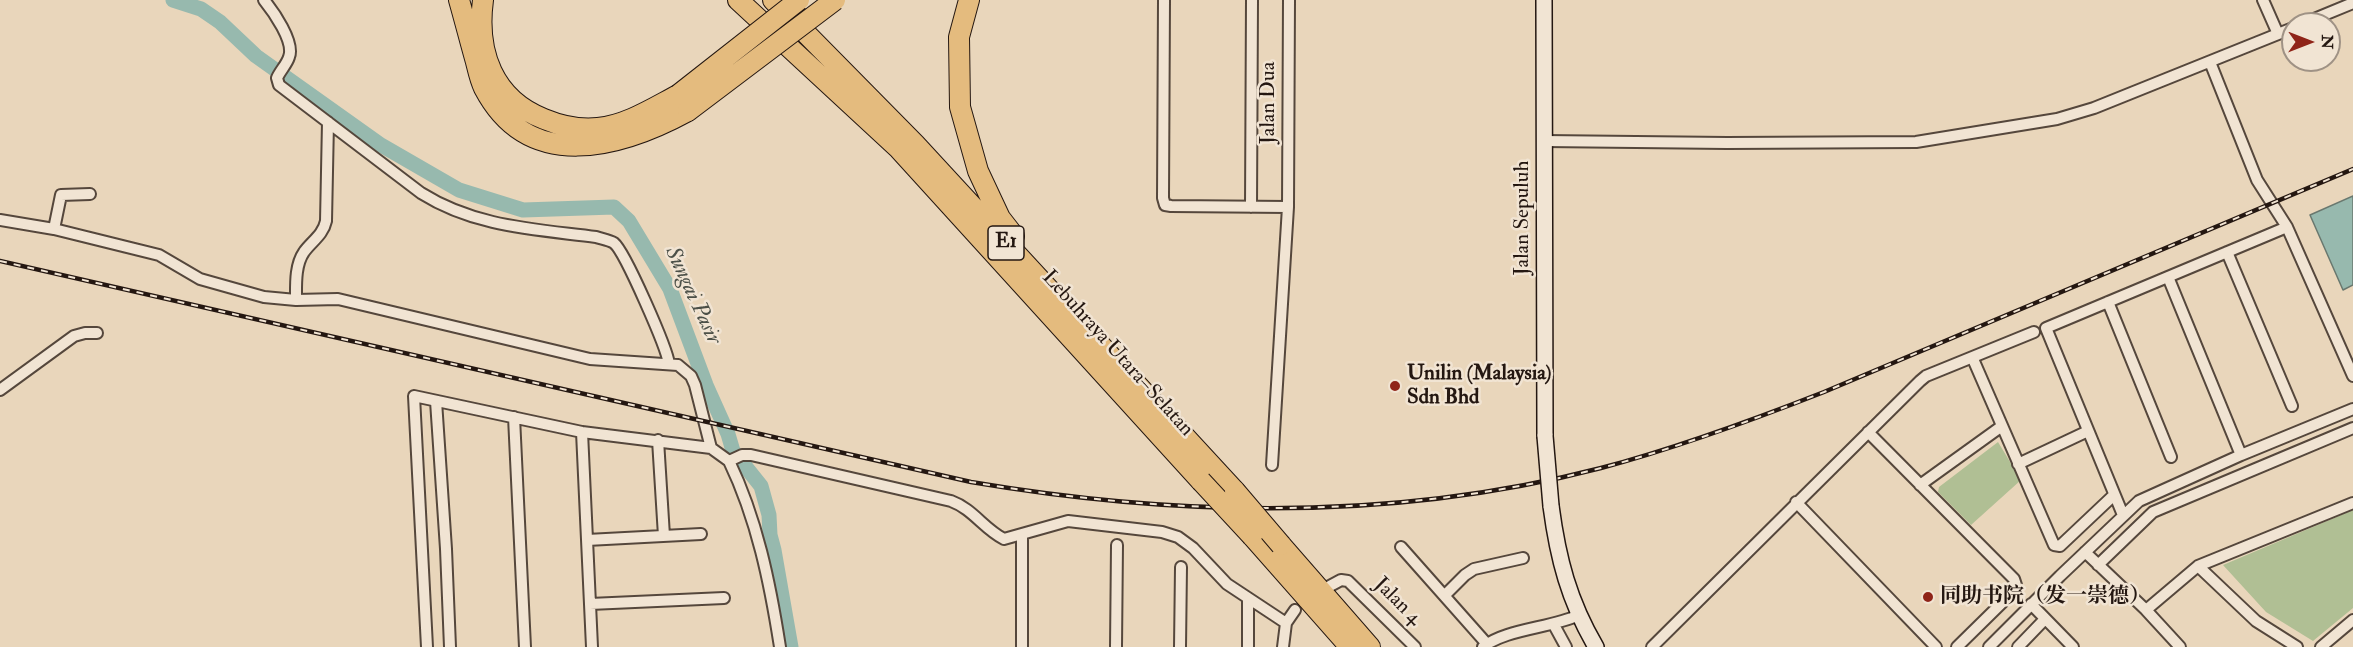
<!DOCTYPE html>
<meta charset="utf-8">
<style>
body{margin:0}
#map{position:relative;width:2353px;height:647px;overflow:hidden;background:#e9d6bb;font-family:"IM FELL Double Pica",serif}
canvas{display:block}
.north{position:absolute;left:2281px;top:12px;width:60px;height:60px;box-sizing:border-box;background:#f1e4d3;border:2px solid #9f9285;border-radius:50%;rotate:90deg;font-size:16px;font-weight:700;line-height:24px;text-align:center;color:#241711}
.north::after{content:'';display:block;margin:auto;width:21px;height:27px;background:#8f2418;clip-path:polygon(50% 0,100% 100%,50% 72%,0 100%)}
</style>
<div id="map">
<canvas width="2353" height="647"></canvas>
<div class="north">N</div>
</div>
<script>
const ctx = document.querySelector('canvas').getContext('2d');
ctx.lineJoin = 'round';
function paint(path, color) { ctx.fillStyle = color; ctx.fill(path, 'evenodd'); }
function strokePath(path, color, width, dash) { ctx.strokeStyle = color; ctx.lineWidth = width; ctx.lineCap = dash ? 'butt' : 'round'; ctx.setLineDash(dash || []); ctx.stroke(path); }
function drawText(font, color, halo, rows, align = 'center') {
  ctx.font = font + ' "IM FELL Double Pica","Noto Serif SC",serif'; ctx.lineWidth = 5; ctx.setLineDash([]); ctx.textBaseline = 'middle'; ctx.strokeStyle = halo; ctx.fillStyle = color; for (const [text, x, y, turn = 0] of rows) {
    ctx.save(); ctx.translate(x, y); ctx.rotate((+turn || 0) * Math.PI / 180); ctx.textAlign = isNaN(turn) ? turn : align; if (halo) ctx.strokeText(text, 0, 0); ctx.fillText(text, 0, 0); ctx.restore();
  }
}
const green = new Path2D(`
 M1998 442 2021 480 1971 525 1938 492 1939 487Z
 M2353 510V608L2313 641 2266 612 2223 565Z`);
const water = new Path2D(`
 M2353 196V285L2343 290 2310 215Z`);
const river = new Path2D(`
 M173 0 201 9 220 22 256 56 381 145 459 190 523 210 614 207 629 221 670 289 706 385 728 434 733 451 761 486 769 515 770 535 774 550 791 647`);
const street = new Path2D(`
 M264 0C273 11 295 42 289 57 287 64 280 71 277 78L279 85 421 193C475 227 534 229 596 237 602 239 609 240 614 243 625 252 667 348 669 364
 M1164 0 1163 198 1165 205 1171 206 1288 207
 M2263 0 2278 34
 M2302 24 2353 3
 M2210 62 2257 180 2287 227 2353 376
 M1544 141 1727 143 1916 142 2057 119 2094 108 2293 28
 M1251 207 1252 0
 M0 220 54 229 159 255 200 279 264 297 296 300 338 299 590 359 678 365 691 376 695 385 711 448
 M54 229 61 195 90 194
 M2227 252 2292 406
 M2168 277 2241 455
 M296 300C296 284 295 265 304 252 312 241 323 235 326 221L328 122
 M2108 302 2171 457
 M1973 359 2054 545 2060 546 2114 495
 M0 390 74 336 85 333H97
 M436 401 446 549 450 647
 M514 417 525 647
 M582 432 592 647
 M1868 432 2014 579 2016 585 2015 590 1957 647
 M658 440 664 536
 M729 461C757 519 770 583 780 647
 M2018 464 2088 431
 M1272 465 1288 207 1289 0
 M1920 485 2002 426
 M1796 502 1936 647
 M2123 515 2046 328 2287 227
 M1022 535V647
 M587 540 701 534
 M1401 547 1487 644
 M2085 552 2146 610 2180 647
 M2098 565 2153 512 2353 428
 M2198 566 2256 621 2297 647
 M1328 587 1341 580 1348 581 1415 647
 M1445 595 1465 575 1474 569 1523 558
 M590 604 724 598
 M2031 604 2073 647
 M2146 610 2198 566 2353 503
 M1554 625 1566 647
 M427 647 414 396 582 432 711 448 729 461 742 455H751L951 501C973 509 984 529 1004 539L1068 521 1162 532 1178 537 1193 548 1227 584 1286 623
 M1116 647 1117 545
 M1180 647 1181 567
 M1248 647V598
 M1283 647 1286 623 1295 610
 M1483 647C1505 629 1551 628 1579 615
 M1652 647 1920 381 1926 376 2034 332
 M1989 647 2060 576 2139 501 2241 455 2353 409
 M2018 647 2045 619
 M2321 647 2353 620`);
const secondary = new Path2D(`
 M1544 0 1545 436
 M1551 506C1558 559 1569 601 1596 647`);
const highway = new Path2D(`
 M459 0C465 21 470 41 476 62 478 70 480 80 484 88 529 174 620 148 688 111
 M483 0C476 52 493 99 544 119 561 126 580 130 598 128 627 125 653 108 678 95
 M738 0 899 149 1201 481
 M773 0 915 144 1235 491
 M969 0 959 37 960 107 978 171 1000 218 1014 236
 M1252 536 1350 647
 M1281 545 1370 647`);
const rail = new Path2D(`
 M0 261 971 482C1178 517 1396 521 1601 468 1677 448 1750 421 1824 392L2353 169`);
const secondaryBridge = new Path2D(`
 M1545 436 1551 506`);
const highwayBridge = new Path2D(`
 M678 95 799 0
 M688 111 835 0
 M1201 481 1252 536
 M1235 491 1281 545`);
const markers = [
 [1395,386,6,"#8f2418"],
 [1928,597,6,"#8f2418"]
];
const shields = [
 [1006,243,36]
];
const shieldNames = [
 ["E1",1006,243]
];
const streetNames = [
 ["Jalan Dua",1269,103,-90],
 ["Jalan Sepuluh",1523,218,-90],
 ["Lebuhraya Utara–Selatan",1117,354,48],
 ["Jalan 4",1397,602,45]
];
const poiNames = [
 ["Unilin (Malaysia)",1407,374],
 ["Sdn Bhd",1407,398],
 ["同助书院（发一崇德）",1940,597]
];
const waterNames = [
 ["Sungai Pasir",692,296,65]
];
paint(green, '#b0bf94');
paint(water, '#97b9ae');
strokePath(water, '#69786f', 1.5);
strokePath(river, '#97b9ae', 15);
strokePath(street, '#55473c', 14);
strokePath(secondary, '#241711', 18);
strokePath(highway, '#241711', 22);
strokePath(street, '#f1e4d3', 10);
strokePath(secondary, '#f1e4d3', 15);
strokePath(highway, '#e4bb7e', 20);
strokePath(rail, '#241711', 4.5);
strokePath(rail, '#f1e4d3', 2, [7]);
strokePath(secondaryBridge, '#241711', 18, []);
strokePath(highwayBridge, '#241711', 22, []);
strokePath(secondaryBridge, '#f1e4d3', 15);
strokePath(highwayBridge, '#e4bb7e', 20);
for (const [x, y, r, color] of markers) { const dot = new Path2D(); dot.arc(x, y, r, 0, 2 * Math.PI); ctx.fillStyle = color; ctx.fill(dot); strokePath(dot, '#f1e4d3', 2); }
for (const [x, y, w] of shields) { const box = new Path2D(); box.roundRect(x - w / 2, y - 17, w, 34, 4.5); ctx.fillStyle = '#f1e4d3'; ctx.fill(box); strokePath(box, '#241711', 1.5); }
drawText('bold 20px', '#241711', null, shieldNames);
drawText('21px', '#241711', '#f1e4d3', streetNames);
drawText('bold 21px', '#241711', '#f1e4d3', poiNames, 'left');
drawText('italic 22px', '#4c5048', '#f1e4d3', waterNames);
</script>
